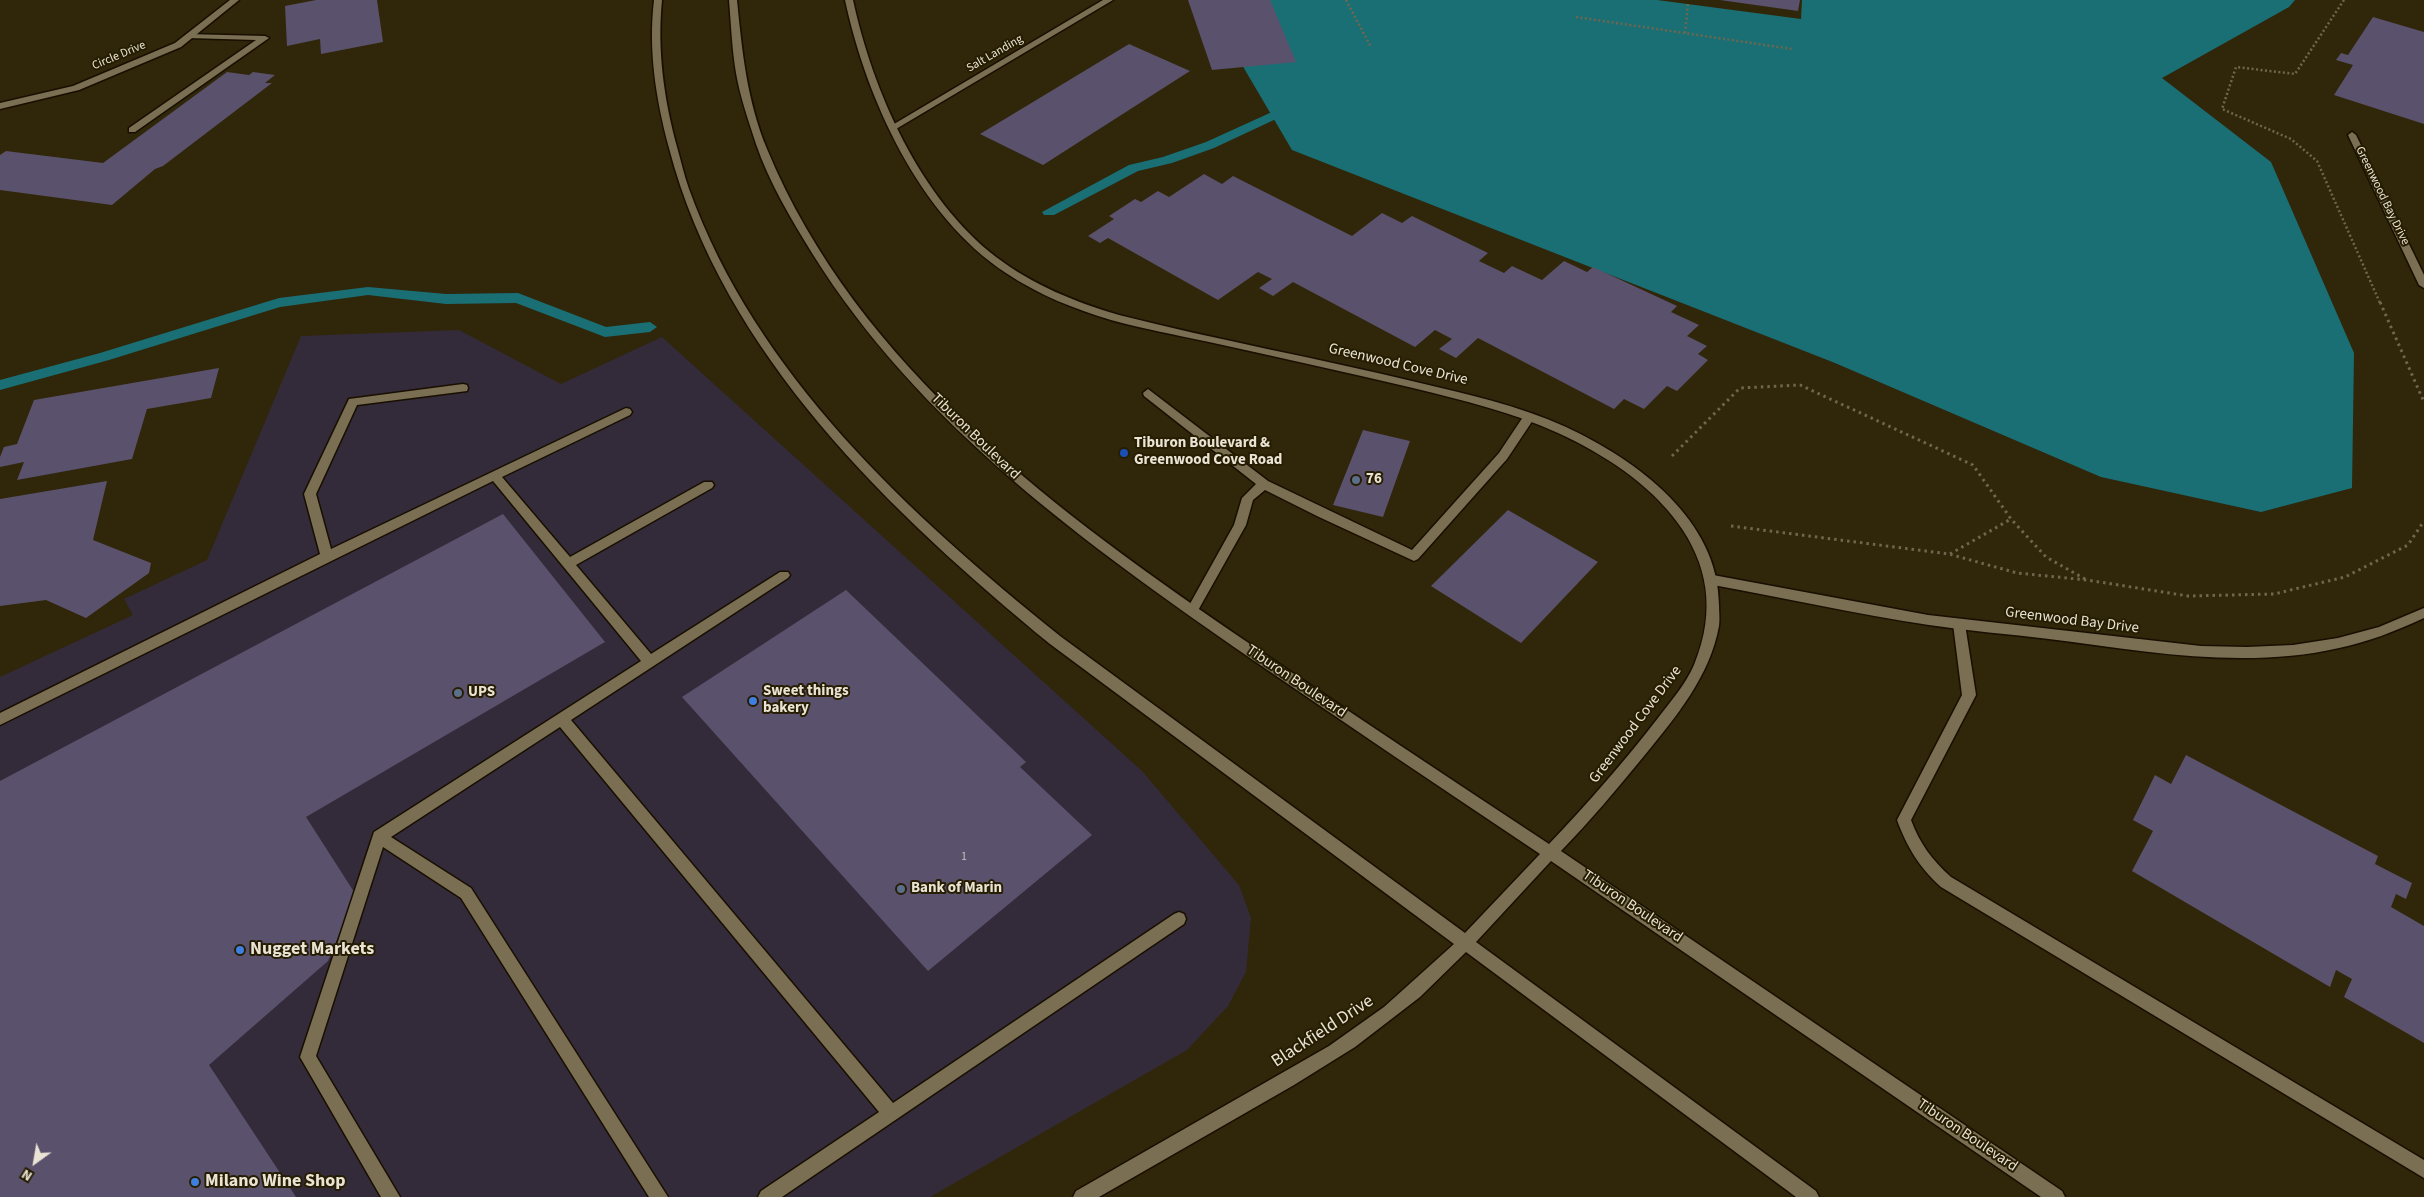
<!DOCTYPE html>
<style>
body{margin:0}
#map{position:relative;width:2424px;height:1197px;overflow:hidden;background:#30260a;font-family:"Source Sans 3",sans-serif}
canvas{display:block}
.north{position:absolute;left:10px;top:1137px;width:50px;height:50px;-webkit-text-stroke:4px #261d02;paint-order:stroke;rotate:212deg;font-size:14px;font-weight:700;line-height:20px;text-align:center;color:#eae4d4}
.north::after{content:'';display:block;margin:auto;width:18px;height:22px;background:#eae4d4;clip-path:polygon(50% 0,100% 100%,50% 72%,0 100%)}
</style>
<div id="map">
<canvas width="2424" height="1197"></canvas>
<div class="north">N</div>
</div>
<script>
const ctx = document.querySelector('canvas').getContext('2d');
ctx.lineJoin = 'round';
function paint(path, color) { ctx.fillStyle = color; ctx.fill(path, 'evenodd'); }
function strokePath(path, color, width, dash) { ctx.strokeStyle = color; ctx.lineWidth = width; ctx.lineCap = dash ? 'butt' : 'round'; ctx.setLineDash(dash || []); ctx.stroke(path); }
function drawText(font, color, halo, rows, align = 'center') {
  ctx.font = font + ' "Source Sans 3",sans-serif'; ctx.lineWidth = 4; ctx.setLineDash([]); ctx.textBaseline = 'middle'; ctx.strokeStyle = halo; ctx.fillStyle = color; for (const [text, x, y, turn = 0] of rows) {
    ctx.save(); ctx.translate(x, y); ctx.rotate((+turn || 0) * Math.PI / 180); ctx.textAlign = isNaN(turn) ? turn : align; if (halo) ctx.strokeText(text, 0, 0); ctx.fillText(text, 0, 0); ctx.restore();
  }
}
const commercial = new Path2D(`
 M459 330 561 384 662 337 1142 771 1239 885 1251 918 1246 972 1228 1006 1187 1050 930 1197H0V677L133 615 124 599 207 560 301 336Z`);
const water = new Path2D(`
 M1208 0H2295L2289 7 2162 78 2271 162 2354 353 2352 488 2261 512 2101 477 1835 363 1292 150 1245 70Z`);
const pier = new Path2D(`
 M1657 0H1802L1801 19Z`);
const stream = new Path2D(`
 M1272 112 1278 116 1276 119 1214 148 1172 163 1138 171 1054 215H1044L1042 212 1129 165 1163 157 1206 142Z
 M368 287 446 294 518 293 606 327 650 322 657 327 650 332 605 337 516 303 446 304 368 295 280 307 109 360 0 390V380L100 353 279 298Z`);
const building = new Path2D(`
 M316 0H377L383 42 321 54 320 39 287 46 285 6Z
 M1188 0H1270L1296 62 1212 70Z
 M1720 0H1800L1798 11Z
 M2373 17 2424 32V124L2334 95 2353 65 2336 60 2341 53 2348 55Z
 M1129 44 1190 71 1043 165 980 134Z
 M227 72 249 75 253 72 275 75 265 83H272L163 166 155 169 112 205 0 190V155L6 151 103 163Z
 M1204 174 1222 184 1233 176 1352 236 1382 213 1402 223 1412 216 1488 253 1479 261 1504 273 1512 266 1542 280 1564 261 1587 272 1593 267 1677 306 1671 312 1699 325 1687 336 1707 346 1698 354 1708 360 1677 391 1667 386 1644 409 1624 399 1614 409 1478 338 1456 358 1439 349 1452 339 1435 330 1415 347 1293 282 1273 296 1259 288 1272 279 1258 272 1218 300 1108 238 1100 243 1088 236 1114 219 1109 216 1135 199 1141 202 1158 191 1169 197Z
 M219 368 211 398 147 409 132 459 17 480 24 462 0 467V457L4 447 17 444 34 400Z
 M1363 430 1410 441 1383 517 1333 505Z
 M107 481 93 540 151 563 149 573 86 618 46 600 0 606V499Z
 M1508 510 1598 562 1521 643 1431 586Z
 M503 514 605 642 306 817 356 895 328 961 209 1065 296 1197H0V781Z
 M846 590 1026 762 1020 767 1092 835 928 971 682 697Z
 M2186 755 2378 856 2375 864 2412 883 2406 899 2396 894 2391 907 2424 926V1043L2344 997 2352 979 2336 970 2330 987 2132 871 2153 831 2133 820 2155 775 2171 784Z`);
const pathFar1 = new Path2D(`
 M1346 0 1371 47
 M2344 0 2295 74 2236 67 2222 109 2291 139 2317 161 2380 303
 M1576 17 1792 49
 M1685 33 1688 4`);
const path = new Path2D(`
 M2380 302 2424 402
 M1672 456 1740 388 1800 385 1973 465 2011 519 2046 557 2085 579
 M1731 526 1949 554 2017 573 2087 580 2188 596 2274 594 2345 577 2408 545 2424 521
 M1950 554 2011 519`);
const lane = new Path2D(`
 M186 34 265 36 269 38 135 132H129V128L256 40 189 38H186Z
 M463 384 467 385 468 388 467 391 357 405 316 494 331 549 626 408 630 409 632 412 630 415 502 477 570 557 704 482H712L714 485 712 488 576 565 651 654 780 572H788L790 575 788 578 571 720 893 1103 1174 914 1179 912 1184 914 1186 919 1184 924 782 1197H758L761 1191 879 1112 560 727 391 837 471 888 668 1197H649L461 898 383 847 316 1056 400 1197H381L300 1057 374 832 641 661 493 481 0 725V713L320 554 304 494 349 399Z
 M1148 389 1268 481 1412 550 1499 453 1525 414H1533L1535 417 1507 459 1418 559 1414 561 1319 517 1265 490 1253 500 1246 525 1196 614H1188L1186 611 1234 525 1242 498 1256 484 1144 396 1143 393Z
 M1959 619 1963 620 1965 624 1976 695 1911 820C1920 844 1932 860 1951 877L2424 1160V1178L1941 887C1919 867 1907 847 1897 820L1962 695 1953 624 1955 620Z`);
const street = new Path2D(`
 M230 0H239L181 47 79 90 0 109V103L73 86 175 43Z
 M1103 0H1113L896 129 889 127Z
 M2352 132 2356 135 2424 275V288L2419 285 2348 135Z
 M1713 575 1928 615 2201 646 2247 647 2293 645 2338 638 2379 627 2424 608V618C2396 631 2368 642 2339 648 2244 670 2143 651 2049 639 2009 634 1969 631 1929 625 1856 614 1785 598 1713 585L1707 580Z`);
const secondary = new Path2D(`
 M654 0H662C657 51 664 99 677 147 681 161 684 175 689 189 756 375 910 515 1060 636L1465 933 1540 854C1443 789 1346 724 1250 658 1086 544 919 425 812 253 791 219 769 182 756 144 749 122 740 97 736 73 732 49 731 24 729 0H737C742 51 747 101 767 149 858 369 1060 514 1250 644 1349 712 1449 778 1549 844 1587 804 1624 762 1658 718 1670 702 1686 684 1694 665 1741 554 1650 475 1558 433 1512 412 1462 400 1413 388 1346 372 1277 357 1209 342 1177 335 1143 329 1111 320 1074 309 1039 295 1006 273 919 216 866 98 845 0H853C873 92 920 198 996 257 1033 285 1075 302 1119 315 1217 340 1317 358 1416 382 1466 394 1518 405 1566 427 1637 460 1719 520 1719 605 1719 612 1720 619 1719 626 1710 676 1676 717 1644 756 1617 789 1590 821 1561 851L2062 1191 2065 1197H2041L1551 861 1476 942 1816 1191 1819 1197H1796L1466 952 1420 997 1355 1047 1294 1085 1099 1197H1073L1076 1191 1329 1046 1384 1007 1454 944 1050 644C891 513 723 355 669 148 656 99 648 51 654 0Z`);
const markers = [
 [1124,453,5,"#1a4fb4"],
 [1356,480,5,"#5c6f8a"],
 [458,693,5,"#5c6f8a"],
 [753,701,5,"#3f7fe0"],
 [901,889,5,"#5c6f8a"],
 [240,950,5,"#3f7fe0"],
 [195,1182,5,"#3f7fe0"]
];
const farStreetnames = [
 ["Salt Landing",995,54,-30],
 ["Circle Drive",119,56,-23],
 ["Greenwood Bay Drive",2382,196,64]
];
const numberNames = [
 ["1",964,857]
];
const streetNames = [
 ["Greenwood Cove Drive",1398,365,13],
 ["Tiburon Boulevard",975,437,44],
 ["Greenwood Bay Drive",2072,621,7],
 ["Tiburon Boulevard",1296,682,34],
 ["Greenwood Cove Drive",1636,725,-53],
 ["Tiburon Boulevard",1632,907,34],
 ["Tiburon Boulevard",1967,1136,34]
];
const poiNames = [
 ["Tiburon Boulevard &",1134,444],
 ["Greenwood Cove Road",1134,461],
 ["76",1366,480],
 ["Sweet things",763,692],
 ["bakery",763,709],
 ["UPS",468,693],
 ["Bank of Marin",911,889]
];
const nearPoinames = [
 ["Nugget Markets",250,950],
 ["Milano Wine Shop",205,1182]
];
const nearStreetnames = [
 ["Blackfield Drive",1323,1032,-33]
];
paint(commercial, '#342b3a');
paint(water, '#1a6f75');
paint(pier, '#30260a');
paint(stream, '#1a6f75');
paint(building, '#5a516c');
strokePath(lane, '#180f00', 3);
strokePath(street, '#180f00', 3);
strokePath(secondary, '#180f00', 3);
strokePath(pathFar1, '#6f664e', 2.5, [2, 2.5]);
strokePath(path, '#6f664e', 3, [2.5, 4]);
paint(lane, '#7a6f52');
paint(street, '#7a6f52');
paint(secondary, '#7a6f52');
for (const [x, y, r, color] of markers) { const dot = new Path2D(); dot.arc(x, y, r, 0, 2 * Math.PI); ctx.fillStyle = color; ctx.fill(dot); strokePath(dot, '#261d02', 2); }
drawText('12px', '#eae4d4', '#261d02', farStreetnames);
drawText('12px', '#c6bfba', null, numberNames);
drawText('15px', '#eae4d4', '#261d02', streetNames);
drawText('bold 15px', '#eae4d4', '#261d02', poiNames, 'left');
drawText('bold 18px', '#eae4d4', '#261d02', nearPoinames, 'left');
drawText('18px', '#eae4d4', '#261d02', nearStreetnames);
</script>
